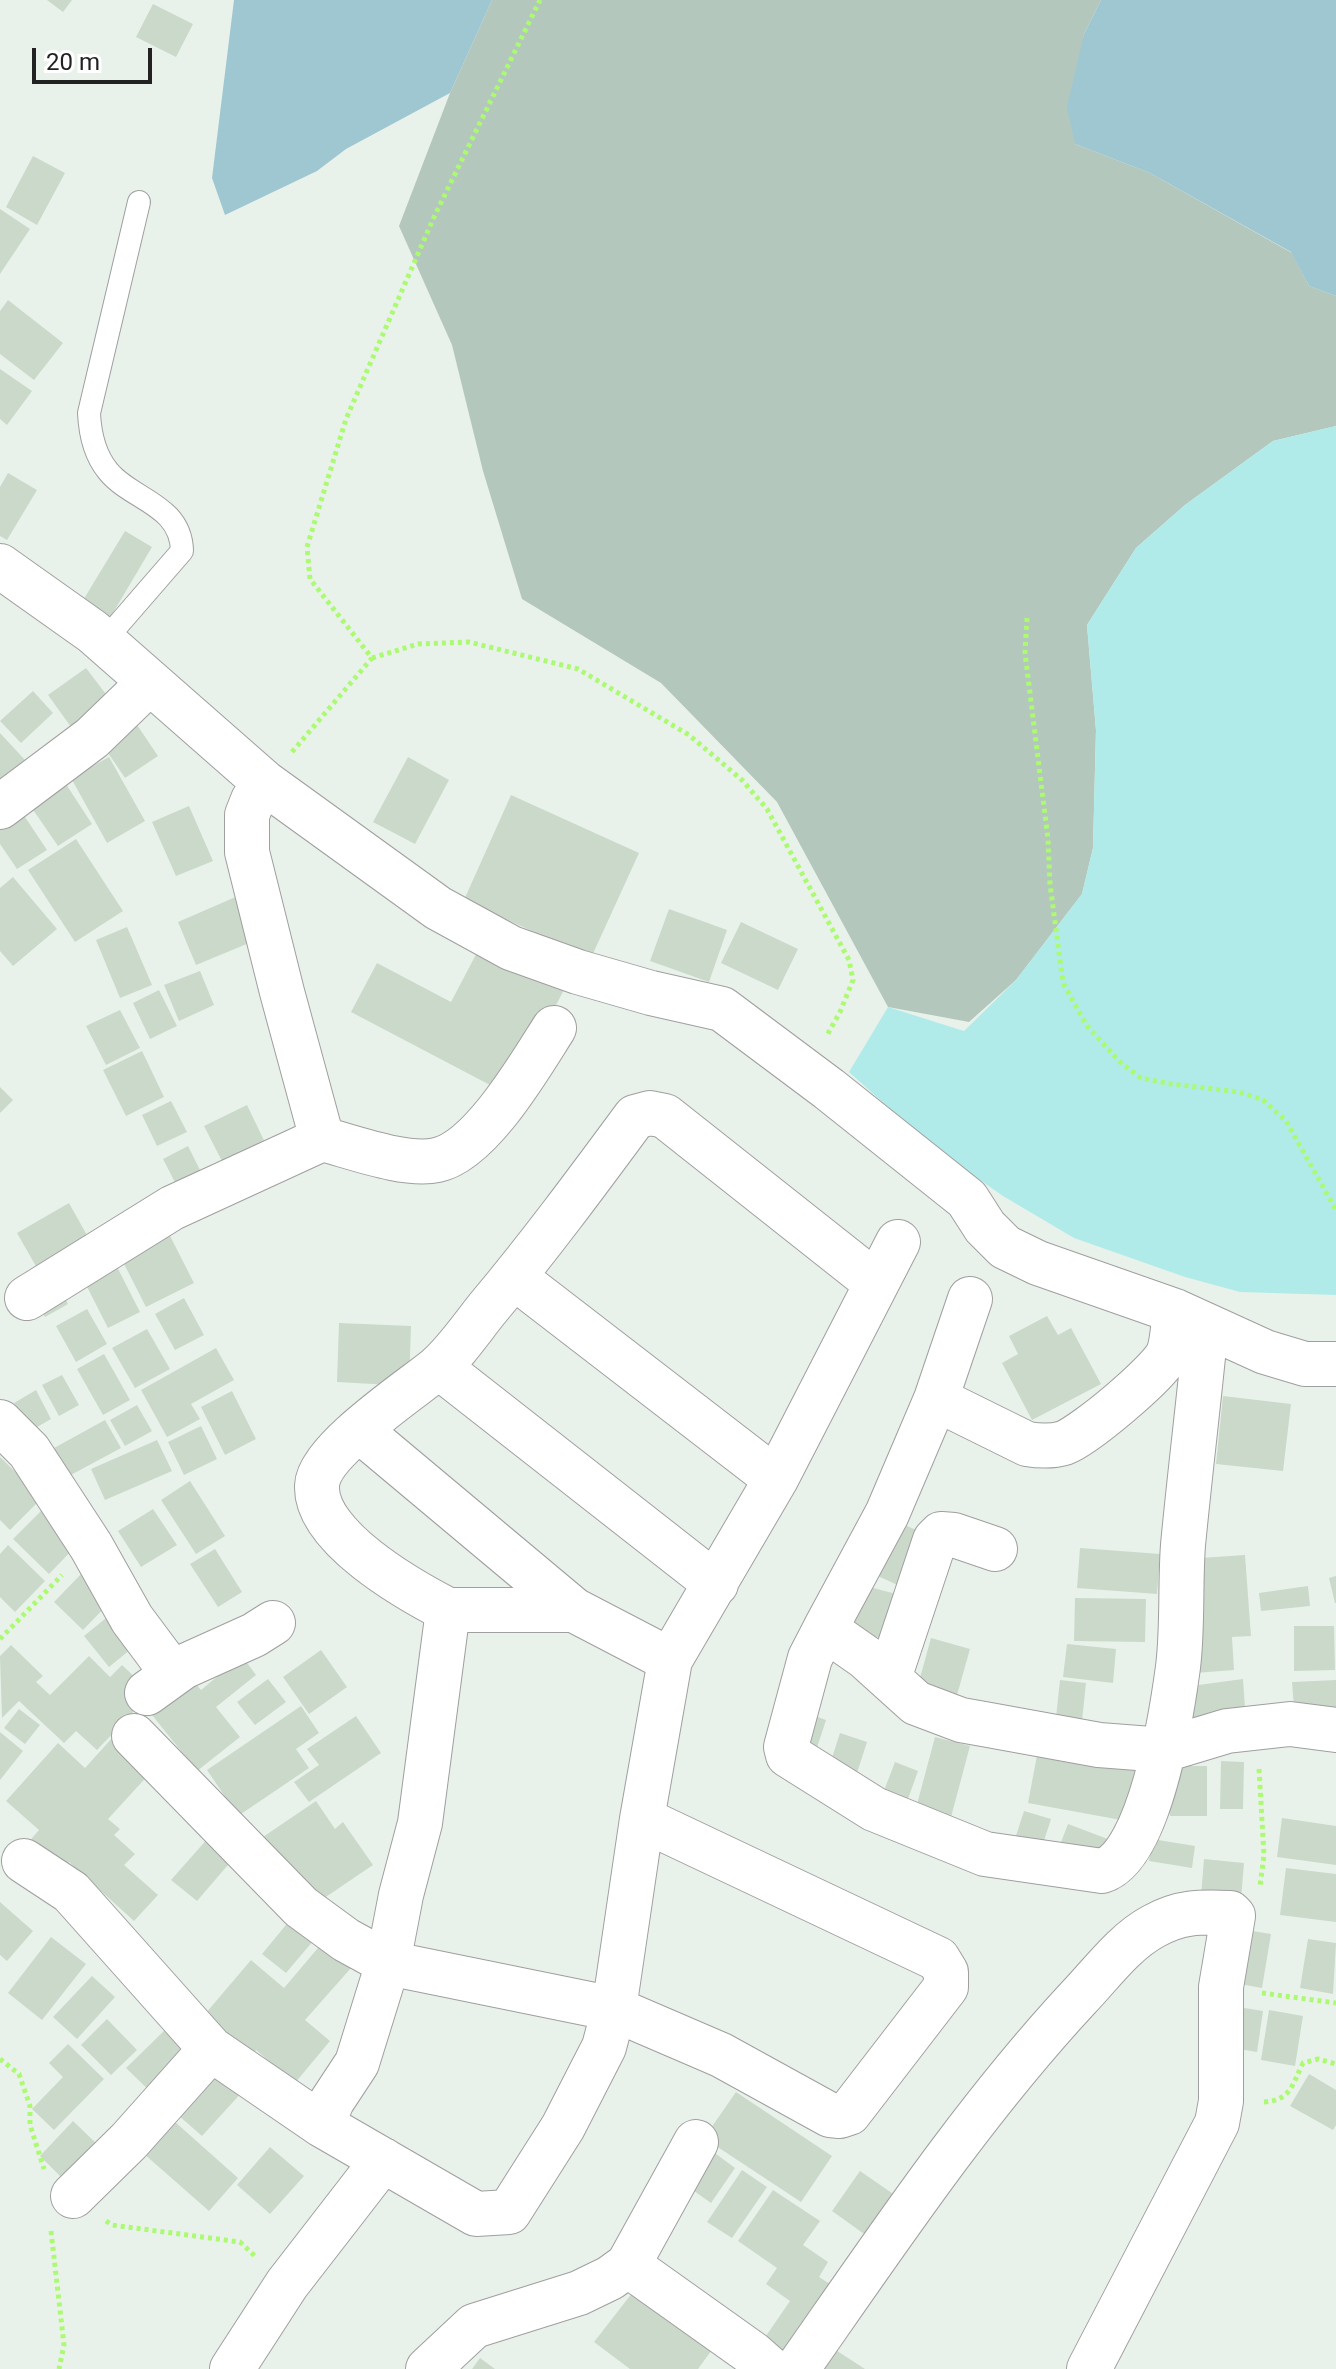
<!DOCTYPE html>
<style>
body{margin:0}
#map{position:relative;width:1336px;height:2369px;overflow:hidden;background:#e9f2ea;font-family:Roboto,sans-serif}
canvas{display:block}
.scale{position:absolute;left:32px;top:48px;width:120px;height:36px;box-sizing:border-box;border:4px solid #222;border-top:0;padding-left:10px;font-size:24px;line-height:28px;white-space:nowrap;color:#222;-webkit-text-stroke:6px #fff;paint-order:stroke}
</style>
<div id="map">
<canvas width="1336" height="2369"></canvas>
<div class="scale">20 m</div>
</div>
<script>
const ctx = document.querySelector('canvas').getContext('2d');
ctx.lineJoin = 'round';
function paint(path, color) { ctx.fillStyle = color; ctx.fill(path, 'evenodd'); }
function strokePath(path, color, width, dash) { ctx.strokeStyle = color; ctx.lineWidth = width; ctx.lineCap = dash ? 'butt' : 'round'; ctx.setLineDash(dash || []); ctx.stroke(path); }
const construction = new Path2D(`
 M492 0H1101L1084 34 1075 144 1150 173 1292 253 1309 286 1336 296V426L1273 441 1185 505 1136 548 1087 625 1096 730 1093 848 1082 894 1016 980 969 1022 888 1007 777 802 661 683 522 599 483 471 452 345 399 226 450 93Z`);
const grass = new Path2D(`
 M1336 426V1295L1240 1292 1185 1277 1074 1238 1003 1196 931 1146 849 1072 888 1007 964 1031 1016 980 1082 894 1093 848 1096 730 1087 625 1136 548 1185 505 1273 441Z`);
const forest = new Path2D(`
 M234 0H492L450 93 346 149 317 171 225 215 212 178Z
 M1101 0H1336V296L1309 286 1291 252 1150 173 1075 144 1067 107 1084 34Z`);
const building = new Path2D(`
 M47 0H72L63 12Z
 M153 4 193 24 176 57 136 37Z
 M33 156 65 173 37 225 6 207Z
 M0 209 30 229 0 274Z
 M8 300 63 343 34 380 0 354V311Z
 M0 369 32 391 7 425 0 419Z
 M8 473 37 490 7 540 0 536V487Z
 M125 531 152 547 107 623 79 607Z
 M86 668 118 710 79 738 48 695Z
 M33 691 53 713 21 743 0 721Z
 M131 716 158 756 125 778 98 738Z
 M0 733 26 761 0 784Z
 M109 757 145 821 107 843 71 778Z
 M408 757 449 780 415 844 373 822Z
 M62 778 92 824 58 846 27 801Z
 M511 795 639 853 591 958 464 900Z
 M189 806 213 861 176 876 152 822Z
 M19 808 47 850 17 869 0 844V821Z
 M76 839 123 911 75 942 28 870Z
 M13 877 57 929 13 966 0 951V888Z
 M247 892 266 936 196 965 178 922Z
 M669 909 727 930 709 982 650 961Z
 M741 922 798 949 778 990 721 963Z
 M127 927 152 985 120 998 96 940Z
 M482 943 566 986 509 1095 351 1012 377 963 451 1002Z
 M200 971 214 1005 179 1021 164 985Z
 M159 990 177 1026 150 1039 133 1003Z
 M120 1010 140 1048 106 1065 86 1026Z
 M142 1051 164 1097 126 1116 103 1070Z
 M0 1087 13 1100 0 1113Z
 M171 1101 187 1132 157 1146 142 1115Z
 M247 1105 271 1155 229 1175 204 1126Z
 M188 1146 207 1184 182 1196 163 1159Z
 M69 1203 93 1246 41 1275 17 1233Z
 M168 1232 194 1283 146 1307 120 1256Z
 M111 1255 140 1312 108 1328 79 1271Z
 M58 1284 68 1304 45 1317 34 1297Z
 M184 1298 204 1335 175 1350 155 1314Z
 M87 1309 107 1344 76 1362 56 1326Z
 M1047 1316 1058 1335 1071 1328 1101 1384 1032 1420 1002 1363 1018 1354 1009 1336Z
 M339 1323 411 1326 409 1386 337 1382Z
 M147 1329 170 1369 135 1388 112 1348Z
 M216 1348 234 1380 191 1404 200 1419 167 1437 141 1390Z
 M104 1354 130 1400 103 1415 77 1369Z
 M62 1375 79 1405 59 1416 42 1385Z
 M36 1390 51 1419 30 1431 14 1403Z
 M232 1391 256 1439 225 1455 201 1407Z
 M1223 1396 1291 1404 1283 1471 1216 1464Z
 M137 1405 152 1431 125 1446 110 1420Z
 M105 1420 121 1448 69 1476 54 1448Z
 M201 1426 217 1459 184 1475 168 1442Z
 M157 1440 172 1471 105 1500 91 1469Z
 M0 1457 42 1498 10 1530 0 1520Z
 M190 1481 225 1536 196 1554 161 1500Z
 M46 1506 81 1541 49 1574 13 1539Z
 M153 1509 177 1545 141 1567 118 1531Z
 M894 1520 927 1535 902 1587 869 1572Z
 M8 1545 45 1581 15 1612 0 1597V1554Z
 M1080 1548 1160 1554 1157 1594 1077 1588Z
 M215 1549 242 1592 218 1607 190 1564Z
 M1245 1555 1251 1636 1232 1637 1234 1670 1195 1673 1186 1559Z
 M85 1570 113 1599 83 1630 54 1602Z
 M1336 1576V1603H1335L1329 1578Z
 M862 1585 900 1595 888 1640 851 1630Z
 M1308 1586 1310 1606 1261 1611 1259 1593Z
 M1075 1598 1146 1599 1145 1642 1074 1641Z
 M111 1614 136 1645 109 1667 84 1636Z
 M1294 1626H1334L1335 1670 1294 1671Z
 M931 1638 970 1649 957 1695 918 1685Z
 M1067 1644 1116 1649 1113 1683 1063 1677Z
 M11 1645 43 1676 36 1682 50 1695 89 1656 110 1677 122 1665 141 1683 140 1705 97 1750 76 1731 64 1743 19 1701 2 1718 0 1656Z
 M321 1650 347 1687 309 1714 283 1677Z
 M242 1656 256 1675 216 1707 240 1737 197 1771 144 1705 186 1672 201 1690Z
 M268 1679 286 1702 255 1725 237 1702Z
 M1243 1679 1246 1723 1194 1729 1191 1686Z
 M1060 1680 1086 1683 1082 1721 1056 1718Z
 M1336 1680V1719L1295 1721 1292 1682Z
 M301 1706 319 1733 296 1749 309 1768 238 1816 207 1770Z
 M19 1709 40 1725 25 1744 4 1728Z
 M807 1713 826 1720 813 1760 793 1753Z
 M356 1716 381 1753 309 1802 294 1782 319 1765 307 1749Z
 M0 1732 23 1751 0 1780Z
 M840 1733 867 1742 855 1779 828 1770Z
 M113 1737 152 1771 108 1819 120 1829 114 1835 135 1854 124 1865 158 1895 134 1921 69 1862 59 1874 27 1844 39 1830 6 1801 58 1743 85 1768Z
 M935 1737 970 1746 947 1832 912 1823Z
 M1038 1750 1142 1769 1132 1822 1028 1803Z
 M1221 1761 1244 1762 1243 1809H1220Z
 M895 1762 918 1771 904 1810 880 1801Z
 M1170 1766H1207V1816H1170Z
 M316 1801 335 1829 343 1822 373 1865 308 1909 260 1839Z
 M1024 1811 1051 1819 1040 1853 1013 1845Z
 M1282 1818 1336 1826V1865L1277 1857Z
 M1068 1824 1113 1841 1103 1868 1058 1850Z
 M209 1837 234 1858 197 1901 171 1880Z
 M1152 1839 1195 1846 1192 1868 1149 1861Z
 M1204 1859 1244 1863 1241 1899 1201 1896Z
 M1286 1868 1336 1874V1922L1280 1915Z
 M0 1902 33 1931 7 1961 0 1955Z
 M295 1914 319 1934 286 1973 262 1954Z
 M1234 1928 1271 1934 1262 1988 1224 1981Z
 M329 1935 351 1968 305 2020 330 2041 295 2083 256 2050 247 2061 200 2020 251 1960 284 1988Z
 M51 1937 86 1964 42 2020 8 1993Z
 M1308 1939 1336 1943 1333 1994 1300 1988Z
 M92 1976 115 1997 77 2039 53 2017Z
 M1232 2006 1263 2011 1257 2052 1226 2047Z
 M1269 2010 1303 2016 1295 2066 1261 2060Z
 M107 2019 137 2050 111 2075 81 2045Z
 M168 2027 196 2056 155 2096 126 2068Z
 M68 2044 104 2079 54 2130 32 2109 63 2077 49 2063Z
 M212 2061 244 2090 202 2136 170 2108Z
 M1309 2074 1336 2090V2125L1333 2130 1290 2106Z
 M736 2092 832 2156 801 2202 704 2138Z
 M165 2113 238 2178 209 2211 135 2146Z
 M73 2121 98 2145 64 2180 40 2156Z
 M270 2147 304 2176 270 2214 237 2185Z
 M712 2151 735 2168 711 2203 687 2186Z
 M742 2170 767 2187 732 2238 707 2222Z
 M860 2171 902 2200 874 2241 832 2211Z
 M773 2190 820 2221 803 2245 828 2262 819 2277 843 2292 791 2369 757 2349 790 2301 766 2284 777 2268 738 2241Z
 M636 2288 714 2347 698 2369H630L594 2342Z
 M831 2347 865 2369H817Z
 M480 2358 495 2369H472Z`);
const path = new Path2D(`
 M1027 618 1025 653 1048 839 1050 884 1063 983 1087 1026 1120 1062 1141 1078 1171 1084 1239 1092 1263 1100 1286 1121 1336 1210
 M372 658 418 644 469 642 578 669 689 735 742 780 767 809 849 960 853 980 840 1012 826 1037
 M292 752 372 658 310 579 307 547 346 419 434 217 540 0
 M0 1639 62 1575
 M1259 1769 1264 1855 1260 1886
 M1262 1993 1336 2003
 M0 2059 19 2074 30 2106V2125L44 2169
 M1264 2102C1291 2100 1292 2085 1303 2063L1318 2059 1336 2064
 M106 2221 112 2225 240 2242 256 2257
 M51 2231 64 2345 59 2369`);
const lane = new Path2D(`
 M104 641 182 551C181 504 131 500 108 471 94 454 90 434 89 413L139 202`);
const street = new Path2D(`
 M0 566 93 632 265 783 438 908 511 948 578 972 651 993 722 1009 829 1089 967 1199 985 1227 1005 1247 1038 1263 1175 1311 1265 1352 1305 1364H1336
 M265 783 253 800 247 815V852L282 992 322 1139
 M0 807 92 738 150 682
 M514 1277 776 1479
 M27 1298 172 1208 322 1139C353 1147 406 1167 437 1160 481 1151 531 1064 554 1028
 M1206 1327C1199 1400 1190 1472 1183 1545 1180 1586 1183 1627 1178 1667 1172 1712 1150 1857 1102 1871L985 1854 874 1809 788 1755 786 1747 810 1658 825 1629 865 1657 916 1703 961 1720 989 1725 1099 1745 1164 1750 1227 1731 1290 1724 1336 1730
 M439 1367 716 1584
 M936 1399 1027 1444C1039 1446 1051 1447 1064 1443 1085 1435 1158 1374 1168 1354 1173 1342 1173 1323 1175 1311
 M0 1422 29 1451 91 1546 132 1619 173 1674
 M359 1430 574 1610
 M448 1610H574L670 1660
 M825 1629 887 1514 936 1399 970 1299
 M889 1678 935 1540 941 1534 954 1535 995 1549
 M147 1693 183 1667 254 1635 273 1623
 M134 1736 301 1907 346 1940 388 1963 357 2063 332 2101 322 2125
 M642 1819 938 1959 946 1972V1987L849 2113 840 2116 830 2115 721 2055 614 2009 388 1963 401 1895 420 1823 448 1610C409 1590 315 1537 317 1486 318 1451 409 1391 436 1369 455 1353 471 1329 487 1309 539 1247 587 1182 635 1117L650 1113 665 1116 876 1283
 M24 1861 71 1892 211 2049 322 2125 476 2214 509 2212 563 2127 604 2047 614 2009 642 1819 670 1660 776 1479 898 1242
 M73 2196 129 2141 211 2049
 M628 2265 753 2354 770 2369
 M232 2369 287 2284 383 2160
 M428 2369 474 2326 579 2293 610 2278 628 2265 696 2142
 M797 2369C886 2242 973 2111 1079 1997 1102 1973 1124 1942 1154 1926 1181 1911 1200 1912 1230 1913L1233 1916 1221 1987V2101L1217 2123 1089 2369`);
paint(construction, '#b4c7bd');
paint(grass, '#b0ebea');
paint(forest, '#9ec7d1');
paint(building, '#cad9c9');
strokePath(lane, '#9f9f9f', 24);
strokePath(street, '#9f9f9f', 46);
strokePath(path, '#abfa72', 5, [4, 4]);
strokePath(lane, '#fff', 22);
strokePath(street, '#fff', 44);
</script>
